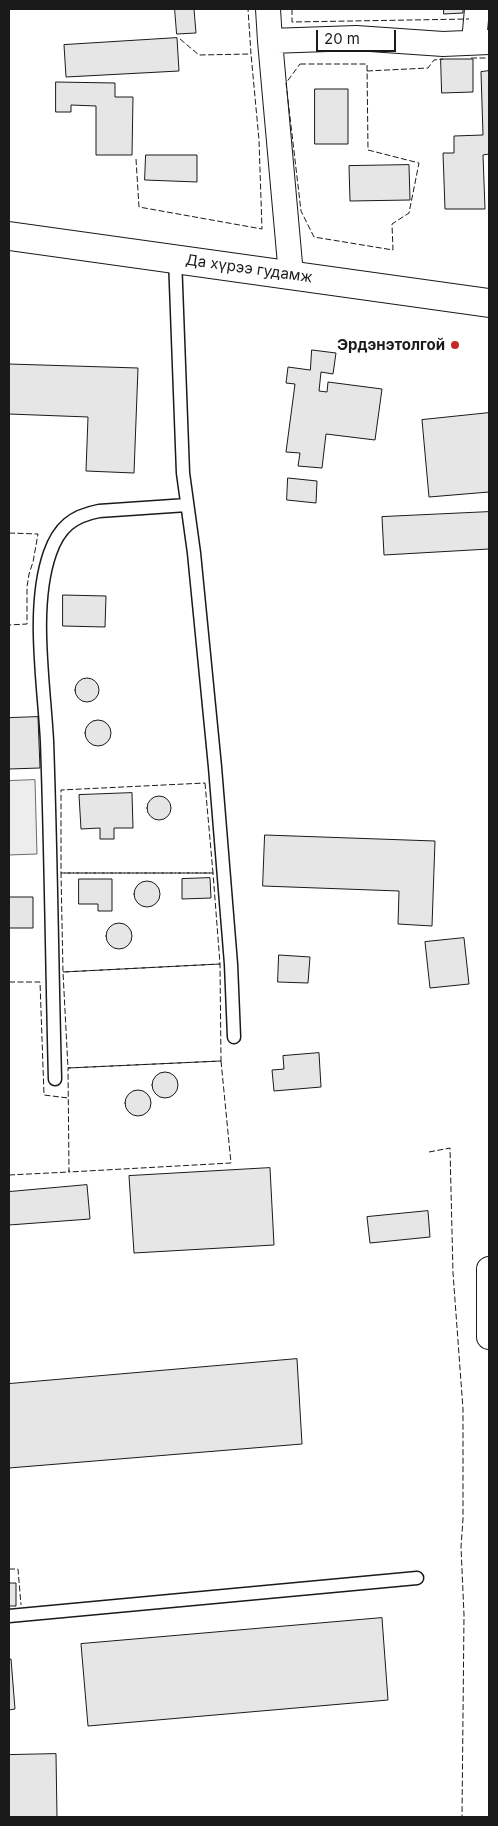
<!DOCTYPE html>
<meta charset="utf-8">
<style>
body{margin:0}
#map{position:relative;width:498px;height:1826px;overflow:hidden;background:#fff;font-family:Inter,sans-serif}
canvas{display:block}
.frame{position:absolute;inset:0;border:10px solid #1a1a1a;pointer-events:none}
.scale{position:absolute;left:316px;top:30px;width:80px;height:22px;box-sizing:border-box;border:2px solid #1a1a1a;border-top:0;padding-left:6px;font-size:15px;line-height:18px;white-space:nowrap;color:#1a1a1a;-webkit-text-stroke:4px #fff;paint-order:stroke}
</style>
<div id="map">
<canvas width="498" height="1826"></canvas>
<div class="frame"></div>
<div class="scale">20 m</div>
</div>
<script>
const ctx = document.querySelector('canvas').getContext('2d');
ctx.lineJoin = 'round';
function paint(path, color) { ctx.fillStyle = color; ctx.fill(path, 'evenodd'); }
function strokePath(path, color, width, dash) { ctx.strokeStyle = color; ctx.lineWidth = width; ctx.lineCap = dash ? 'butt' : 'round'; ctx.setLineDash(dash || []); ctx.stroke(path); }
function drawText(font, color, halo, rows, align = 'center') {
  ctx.font = font + ' Inter,sans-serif'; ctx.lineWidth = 4; ctx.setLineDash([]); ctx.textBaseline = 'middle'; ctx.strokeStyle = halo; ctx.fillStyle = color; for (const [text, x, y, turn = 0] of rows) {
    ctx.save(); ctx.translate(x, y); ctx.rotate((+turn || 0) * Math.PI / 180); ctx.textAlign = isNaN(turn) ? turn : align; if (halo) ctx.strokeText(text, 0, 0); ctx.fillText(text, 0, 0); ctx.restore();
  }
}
const built = new Path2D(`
 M35 780 37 854 9 855V781Z`);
const building = new Path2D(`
 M175 9H194L196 33 177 34Z
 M444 9H463V13L444 14Z
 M177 38 179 71 66 77 64 45Z
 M441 59H473V92L442 93Z
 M489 71V154L483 155 485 209H445L443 153H454V136L483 135 481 72Z
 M56 82 115 83V97H133L132 155H96V106L71 105V112H56Z
 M315 89H348V144H315Z
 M146 155H197V182L145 180Z
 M409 165 410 200 350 201 349 166Z
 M312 350 336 353 333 374 321 372 319 391 327 392 328 382 382 389 375 440 326 434 322 468 298 466 300 453 286 452 295 384 286 383 288 367 310 370Z
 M9 364 138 368 134 473 86 471 88 417 9 414Z
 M489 413V492L429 497 422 420Z
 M288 478 317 481 316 503 287 500Z
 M489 512V549L384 555 382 517Z
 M63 595 106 596 105 627 63 626Z
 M75 690a12 12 0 1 1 24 0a12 12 0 1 1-24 0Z
 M38 717 40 768 9 769V718Z
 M85 733a13 13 0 1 1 26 0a13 13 0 1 1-26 0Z
 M132 793 133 828H114V839H100V828L81 829 79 795Z
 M147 808a12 12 0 1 1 24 0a12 12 0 1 1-24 0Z
 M265 835 435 841 432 926 398 924 399 891 263 886Z
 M210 878 211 898 182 899V879Z
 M79 879H112V911H98V904H79Z
 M134 894a13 13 0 1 1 26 0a13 13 0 1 1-26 0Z
 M9 897H33V928H9Z
 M106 936a13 13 0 1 1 26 0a13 13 0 1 1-26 0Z
 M464 938 469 984 430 988 425 942Z
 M279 955 310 957 308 983 278 982Z
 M319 1053 321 1087 274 1091 272 1070 284 1069 283 1056Z
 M152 1085a13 13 0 1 1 26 0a13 13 0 1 1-26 0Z
 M125 1103a13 13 0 1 1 26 0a13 13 0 1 1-26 0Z
 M270 1168 274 1245 134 1253 129 1176Z
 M87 1185 90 1219 9 1225V1192Z
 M428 1211 430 1237 370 1243 367 1217Z
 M297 1359 302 1444 9 1468V1384Z
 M9 1583H16V1606H9Z
 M382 1618 388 1700 88 1726 81 1644Z
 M9 1659H11L15 1709 9 1710Z
 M56 1754 57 1817H9V1755Z`);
const service = new Path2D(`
 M175 258 183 473 194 553 215 767 231 964 234 1037
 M55 1079C52 966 51 854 47 741 44 684 31 607 50 553 59 527 73 516 99 511L187 505
 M9 1616 417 1578`);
const minor = new Path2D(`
 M268 9 270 41
 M474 42 477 9
 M291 275 270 41 356 38 443 44 489 42
 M489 1269V1337`);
const secondary = new Path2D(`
 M9 236 489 303`);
const fence = new Path2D(`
 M292 9V22L469 19
 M180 39 199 55 251 54 248 9
 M471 58H489
 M300 64H367L368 150 419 163 409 213 392 224 393 250 314 237 301 211 286 83Z
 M367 71 428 68 434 60 443 59
 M136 159 139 207 262 229 259 140 251 54
 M9 533 38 534 33 562 29 574 27 587V624L9 625
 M205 783 213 873H61V790Z
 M63 972 220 964 213 873H61L63 972 68 1068 221 1061 220 964 63 972
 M9 982H40L44 1095 68 1098
 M221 1061 231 1163 69 1172 68 1068Z
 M429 1152 450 1148 453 1273 463 1409V1519L461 1547 464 1615 462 1817
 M9 1175 69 1172V1170
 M9 1569H18L21 1605`);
const markers = [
 [455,345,5,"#c62828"]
];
const streetNames = [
 ["Да хүрээ гудамж",249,269,8]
];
const poiNames = [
 ["Эрдэнэтолгой",445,345]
];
paint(built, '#ededed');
strokePath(built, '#6a6a6a', 1);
paint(building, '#e6e6e6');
strokePath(building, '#1a1a1a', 1);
strokePath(service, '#1a1a1a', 15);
strokePath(minor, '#1a1a1a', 26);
strokePath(secondary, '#1a1a1a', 30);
strokePath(service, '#fff', 12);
strokePath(minor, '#fff', 24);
strokePath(secondary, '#fff', 28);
strokePath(fence, '#1a1a1a', 1, [6, 2.5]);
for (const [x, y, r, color] of markers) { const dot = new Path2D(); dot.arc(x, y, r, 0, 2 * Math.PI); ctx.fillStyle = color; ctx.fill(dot); strokePath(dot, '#fff', 2); }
drawText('15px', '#1a1a1a', '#fff', streetNames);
drawText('bold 15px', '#1a1a1a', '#fff', poiNames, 'right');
</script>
